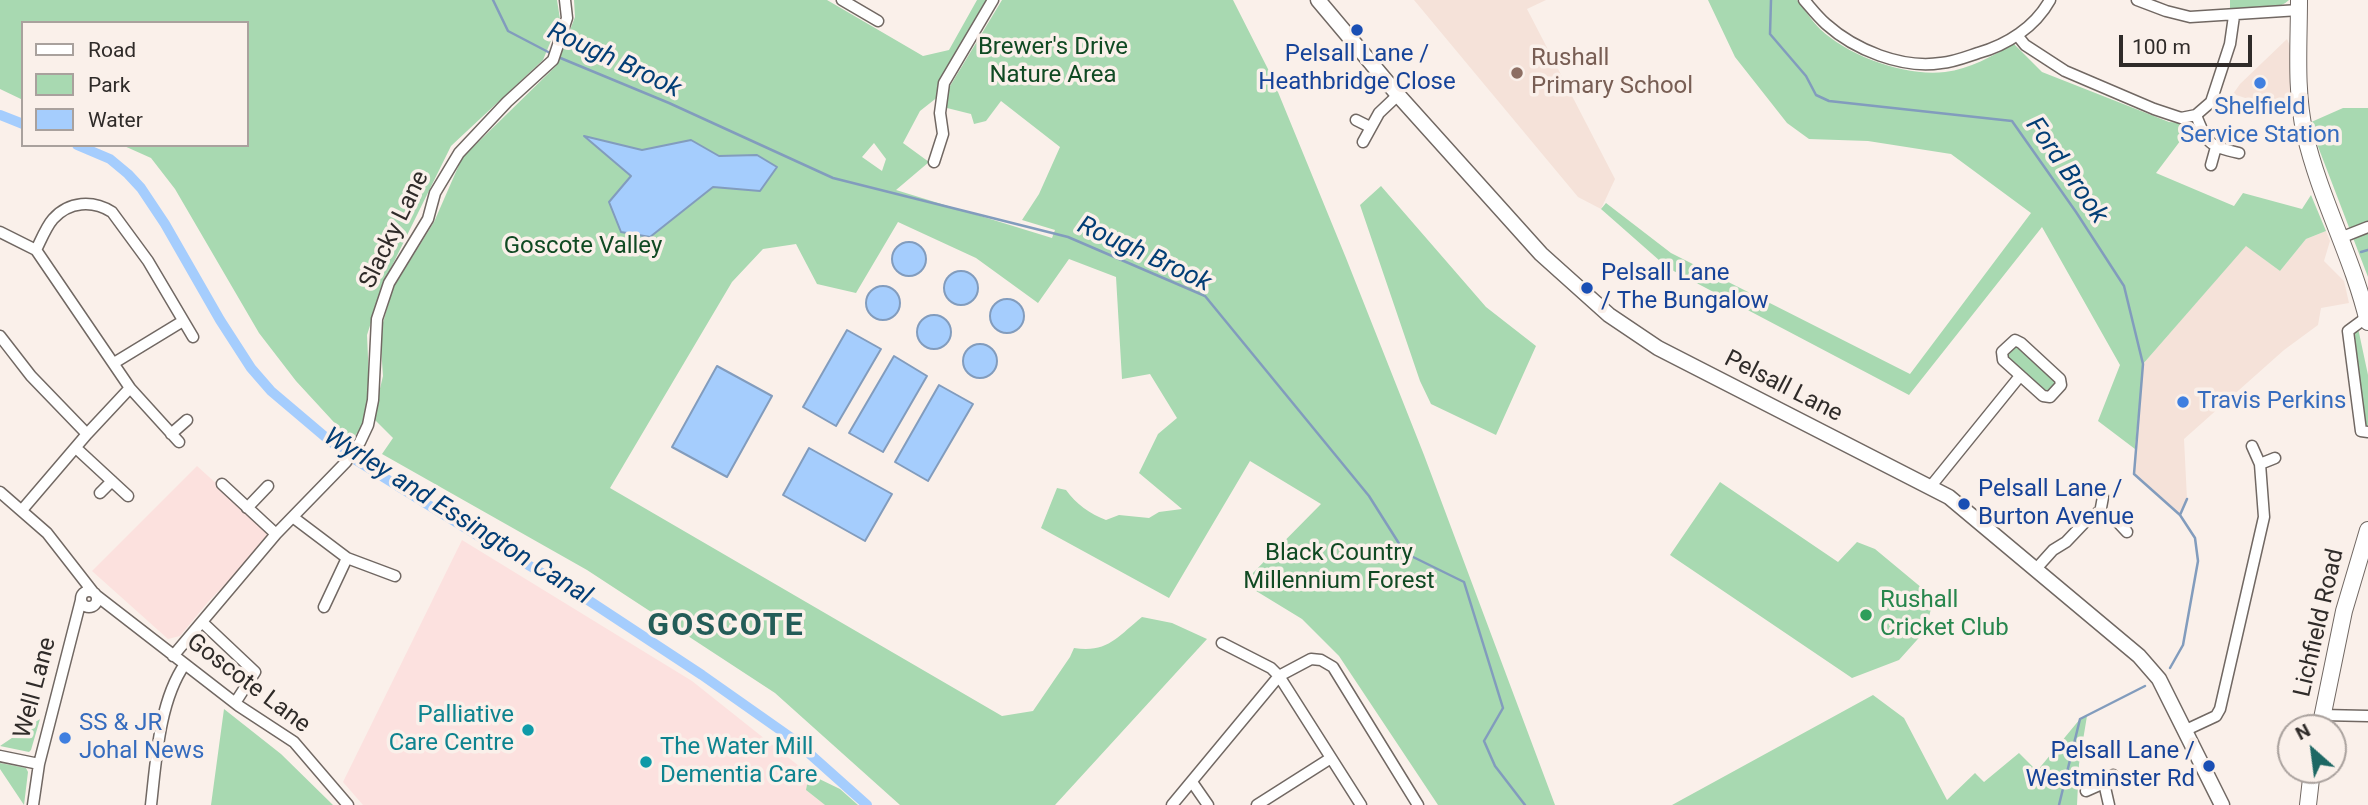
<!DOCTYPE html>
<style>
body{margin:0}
#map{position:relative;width:2368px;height:805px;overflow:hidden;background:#faf0ea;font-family:Roboto,sans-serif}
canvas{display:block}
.legend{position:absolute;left:21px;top:21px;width:228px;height:126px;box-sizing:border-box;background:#faf0ea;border:2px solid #a9a19d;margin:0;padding:9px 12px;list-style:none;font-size:21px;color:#2f2b29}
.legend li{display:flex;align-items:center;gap:14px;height:35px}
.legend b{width:35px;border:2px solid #a9a19d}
.north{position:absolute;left:2277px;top:714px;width:70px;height:70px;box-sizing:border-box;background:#faf0ea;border:2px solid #a9a19d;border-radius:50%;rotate:332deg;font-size:19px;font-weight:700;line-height:28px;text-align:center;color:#2f2b29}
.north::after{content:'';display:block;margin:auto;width:24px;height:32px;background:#1d6864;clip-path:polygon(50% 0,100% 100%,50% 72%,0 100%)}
.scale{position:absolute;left:2119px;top:35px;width:133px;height:32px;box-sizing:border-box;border:4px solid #2f2b29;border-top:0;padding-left:9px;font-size:21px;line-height:24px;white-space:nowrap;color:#2f2b29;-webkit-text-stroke:5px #faf0ea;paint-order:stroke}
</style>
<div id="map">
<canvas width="2368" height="805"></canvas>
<ul class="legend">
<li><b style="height:9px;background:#fff"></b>Road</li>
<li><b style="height:19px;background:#a8d9b1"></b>Park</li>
<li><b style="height:19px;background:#a5cdfd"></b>Water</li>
</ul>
<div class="north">N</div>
<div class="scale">100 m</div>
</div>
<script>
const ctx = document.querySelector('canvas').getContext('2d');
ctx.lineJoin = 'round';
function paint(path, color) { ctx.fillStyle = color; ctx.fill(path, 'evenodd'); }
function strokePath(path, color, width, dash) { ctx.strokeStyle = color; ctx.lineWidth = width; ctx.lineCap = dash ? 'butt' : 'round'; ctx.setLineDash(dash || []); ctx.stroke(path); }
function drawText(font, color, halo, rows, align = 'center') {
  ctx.font = font + ' Roboto,sans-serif'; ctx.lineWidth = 7; ctx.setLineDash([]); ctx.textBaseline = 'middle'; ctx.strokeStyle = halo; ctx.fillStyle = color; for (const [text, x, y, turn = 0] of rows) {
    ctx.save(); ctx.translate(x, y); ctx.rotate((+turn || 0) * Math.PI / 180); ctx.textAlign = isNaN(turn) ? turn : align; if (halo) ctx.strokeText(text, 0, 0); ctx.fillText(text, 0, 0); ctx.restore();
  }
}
const built = new Path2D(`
 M1414 0H1546L1527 9 1615 179 1601 209 1578 197Z
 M2287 39 2293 53 2294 114 2233 94 2240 84Z
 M2326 231 2330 241 2324 261 2344 281 2349 303 2321 308 2318 325 2284 350 2184 439 2187 499 2180 515 2134 474 2143 364 2246 245 2280 271 2306 239Z`);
const industrial = new Path2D(`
 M197 466 273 535 208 602 180 636 168 639 92 571Z`);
const medical = new Path2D(`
 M462 540 692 681 809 774 806 790 825 805H363L343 782Z`);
const green = new Path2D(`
 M0 0H557L560 19 543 60 451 146 384 282 367 335 370 402 362 429 356 434 354 444 296 381 259 333 175 189 151 158 122 145H247V23H23V100L0 89Z
 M574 0H827L923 56 949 50 977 0H987L939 96 920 111 903 143 929 162 896 190 1052 238 1055 230 1022 220 1039 194 1060 147 1001 101 986 121 974 124 971 114 943 107 947 91 1002 0H1233L1271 75 1346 258 1424 455 1555 805H1438L1339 656 1302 619 1243 583 1321 504 1250 461 1169 598 1041 528 1057 488 1066 490C1076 504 1090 514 1106 520L1119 515 1149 518 1159 512 1182 509 1139 473 1158 434 1177 418 1150 374 1122 379 1116 277 1069 259 1038 303 976 258 898 222 856 293 817 284 796 244 763 249 732 282 610 488 1002 716 1033 711 1070 657 1074 648C1108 653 1117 637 1142 617L1172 623 1207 639 1055 805H900L775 693 587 570 382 454 393 438 373 418 383 376 380 333 393 288 434 222 462 158 556 66 575 17ZM874 143 886 159 882 171 862 157Z
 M1708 0H1797C1805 10 1812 21 1820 29 1848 56 1906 77 1945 72 1970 69 1992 56 2014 44L2042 72 2169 122 2193 124 2156 173 2234 206 2243 193 2302 209 2311 195 2326 231 2306 239 2280 271 2246 246 2143 364 2135 449 2098 421 2120 365 2042 227 1909 395 1668 268 1601 209 1606 203 1671 253 1910 374 2031 213 1951 154 1868 141 1809 139 1787 123 1735 57Z
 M2230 0H2289C2276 13 2247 9 2230 10Z
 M2343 108H2368V277L2309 123Z
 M1381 186 1486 307 1536 346 1496 435 1431 404 1420 381 1360 205Z
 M2358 328 2368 375V430L2365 425 2353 334Z
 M2013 346H2019L2057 381 2048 393 2007 360 2006 351Z
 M1720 482 1838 562 1857 542 1875 549 1934 598 1925 631 1899 660 1852 678 1670 555Z
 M1873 695 1904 718 1947 800 1975 773 1984 782 2019 753 2037 771 2080 719 2087 716 2079 764 2077 805H1672Z
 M224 709 281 754 333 805H211Z
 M40 719 31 750 29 752 0 746Z
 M0 763 26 768 28 772 24 805 0 769Z
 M809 774 840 789 858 805H825L806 790Z`);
const water = new Path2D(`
 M584 136 642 150 691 140 719 156 757 155 777 167 760 191 713 187 650 237 621 232 609 202 631 176Z
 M892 259a17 17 0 1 1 34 0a17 17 0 1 1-34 0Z
 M944 288a17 17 0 1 1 34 0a17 17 0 1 1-34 0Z
 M866 303a17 17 0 1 1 34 0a17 17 0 1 1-34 0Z
 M990 316a17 17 0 1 1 34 0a17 17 0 1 1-34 0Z
 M917 332a17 17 0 1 1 34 0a17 17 0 1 1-34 0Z
 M847 330 881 349 836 426 803 407Z
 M963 361a17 17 0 1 1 34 0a17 17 0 1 1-34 0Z
 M894 356 927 376 883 452 849 433Z
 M717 366 772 396 727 477 672 447Z
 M939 385 973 404 928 481 895 462Z
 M809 448 892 494 865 541 783 495Z`);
const stream = new Path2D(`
 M493 0 508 31 552 54
 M1771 0 1770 34 1806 76 1816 95 1829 101 2012 121 2076 212 2124 286 2143 364 2134 474 2180 515
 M558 57 669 103 833 178 1068 237 1205 296 1369 496 1405 553 1464 582 1503 708 1484 741 1495 766 1525 805
 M2361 252 2368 250
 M2170 668 2183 645 2198 561 2195 538 2180 515 2187 499
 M2059 805 2080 719 2145 686`);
const canal = new Path2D(`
 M0 115 23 124
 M77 145 110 159 128 174 141 188 165 224 220 320 251 368 271 391 343 452 480 537 585 598 702 675 793 739 867 805`);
const minor = new Path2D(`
 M842 0 878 21
 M1804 0C1811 8 1818 17 1826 24 1855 50 1902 69 1941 63 1954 62 1966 57 1978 53 2007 45 2035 27 2050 0
 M2137 0 2166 11 2190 17 2299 10
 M2017 35 2025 45 2065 71 2154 109 2181 118 2196 115 2211 102 2230 44 2234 16
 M2196 115C2207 144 2209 146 2239 153
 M1356 120 1370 127
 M1363 142 1379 113 1398 95
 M934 162 943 134 940 113 944 83 993 0
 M2211 165 2216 147
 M0 232 36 250 130 388 87 434 22 510
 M2340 238 2368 227
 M36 250C41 240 46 227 53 219 69 201 93 200 112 212L148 261 193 337
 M2367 317 2348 331 2361 431 2368 432
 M0 336 31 376 87 434
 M2015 340 2021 343 2060 379 2061 385 2050 397 2043 396 2003 360 2002 352Z
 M114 363 183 321
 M130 388 179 442
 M171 434 187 420
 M76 448 128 496
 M2260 464 2275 458
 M222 484 276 534
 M1931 486 2020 376
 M0 492 47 533 93 592
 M100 493 112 481
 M247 508 268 486
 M2100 513 2103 497
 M294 518 347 558 395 576
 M2035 570 2053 550 2066 542 2086 521 2097 513 2114 518 2127 532
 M81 599a8 8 0 1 1 16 0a8 8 0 1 1-16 0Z
 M97 596 239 706 294 742 348 805
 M324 607 347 558
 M202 622 255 672 235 703
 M1222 643 1271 668 1279 676 1361 805
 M173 656 276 534 346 462 360 442 368 425 373 400 377 319 389 283 428 219 435 193 459 153 507 102 553 60 567 18 565 0
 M2322 715 2368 716
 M2186 730 2216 716 2220 709 2264 517 2260 464 2252 446
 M0 756 39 764
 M1192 782 1208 805
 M2104 783 2109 805
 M2086 791 2104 783 2113 775
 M33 805 39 764 81 600
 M151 805C156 761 159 701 185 664
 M1172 805 1279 676 1311 659 1321 660 1333 667 1418 805
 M1257 805 1331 758`);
const major = new Path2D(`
 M1318 0 1398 95 1541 254 1609 315 1658 348 1949 497 2139 656 2159 679 2222 805`);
const highway = new Path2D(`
 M2299 0C2299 44 2295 91 2305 134 2320 199 2353 258 2368 322
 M2320 728 2344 611 2368 530
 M2308 805 2312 770`);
const markers = [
 [1357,30,7,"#1a4fb4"],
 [1517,73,7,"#8d6e63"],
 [2260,83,7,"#3f7fe0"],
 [1587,288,7,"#1a4fb4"],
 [2183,402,7,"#3f7fe0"],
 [1964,504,7,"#1a4fb4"],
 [1866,615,7,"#2e9e5b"],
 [528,730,7,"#0f9aa8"],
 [65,738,7,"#3f7fe0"],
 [646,762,7,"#0f9aa8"],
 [2209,766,7,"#1a4fb4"]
];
const parkNames = [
 ["Brewer's Drive",1053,48],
 ["Nature Area",1053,76],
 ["Goscote Valley",583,247],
 ["Black Country",1339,554],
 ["Millennium Forest",1339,582]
];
const transitNames = [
 ["Pelsall Lane /",1357,55,"center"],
 ["Heathbridge Close",1357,83,"center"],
 ["Pelsall Lane",1601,274],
 ["/ The Bungalow",1601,302],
 ["Pelsall Lane /",1978,490],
 ["Burton Avenue",1978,518],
 ["Pelsall Lane /",2195,752,"right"],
 ["Westminster Rd",2195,780,"right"]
];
const educationNames = [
 ["Rushall",1531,59],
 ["Primary School",1531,87]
];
const shopNames = [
 ["Shelfield",2260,108,"center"],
 ["Service Station",2260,136,"center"],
 ["Travis Perkins",2197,402],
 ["SS & JR",79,724],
 ["Johal News",79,752]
];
const streetNames = [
 ["Slacky Lane",395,230,-64],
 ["Pelsall Lane",1783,387,27],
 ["Lichfield Road",2320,623,-77],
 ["Goscote Lane",248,684,37],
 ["Well Lane",36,688,-75]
];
const leisureNames = [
 ["Rushall",1880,601],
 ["Cricket Club",1880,629]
];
const cultureNames = [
 ["Palliative",514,716],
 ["Care Centre",514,744],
 ["The Water Mill",660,748,"left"],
 ["Dementia Care",660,776,"left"]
];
const waterNames = [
 ["Rough Brook",614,61,25],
 ["Ford Brook",2066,171,55],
 ["Rough Brook",1144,255,25],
 ["Wyrley and Essington Canal",457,517,32]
];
const districtNames = [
 ["GOSCOTE",726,627]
];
paint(built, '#f5e2d9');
paint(industrial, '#fce1de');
paint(medical, '#fce1df');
paint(green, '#a8d9b1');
paint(water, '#a5cdfd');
strokePath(water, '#829cbd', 2);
strokePath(stream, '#829cbd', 2.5);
strokePath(canal, '#a5cdfd', 10);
strokePath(minor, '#716863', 13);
strokePath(major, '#716863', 17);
strokePath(highway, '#716863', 18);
strokePath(minor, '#fff', 10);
strokePath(major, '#fff', 14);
strokePath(highway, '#fff', 16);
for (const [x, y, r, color] of markers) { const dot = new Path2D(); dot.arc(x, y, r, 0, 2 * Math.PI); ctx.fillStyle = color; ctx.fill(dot); strokePath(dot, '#faf0ea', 2.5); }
drawText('24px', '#104a23', '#faf0ea', parkNames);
drawText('24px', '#164399', '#faf0ea', transitNames, 'left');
drawText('24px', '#785e54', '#faf0ea', educationNames, 'left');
drawText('24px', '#366cbe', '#faf0ea', shopNames, 'left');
drawText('24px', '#2f2b29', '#faf0ea', streetNames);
drawText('24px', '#27864d', '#faf0ea', leisureNames, 'left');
drawText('24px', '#0d838f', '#faf0ea', cultureNames, 'right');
drawText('italic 26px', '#033e76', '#faf0ea', waterNames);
ctx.letterSpacing = '2px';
drawText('bold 32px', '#235c58', '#faf0ea', districtNames);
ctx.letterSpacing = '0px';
</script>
